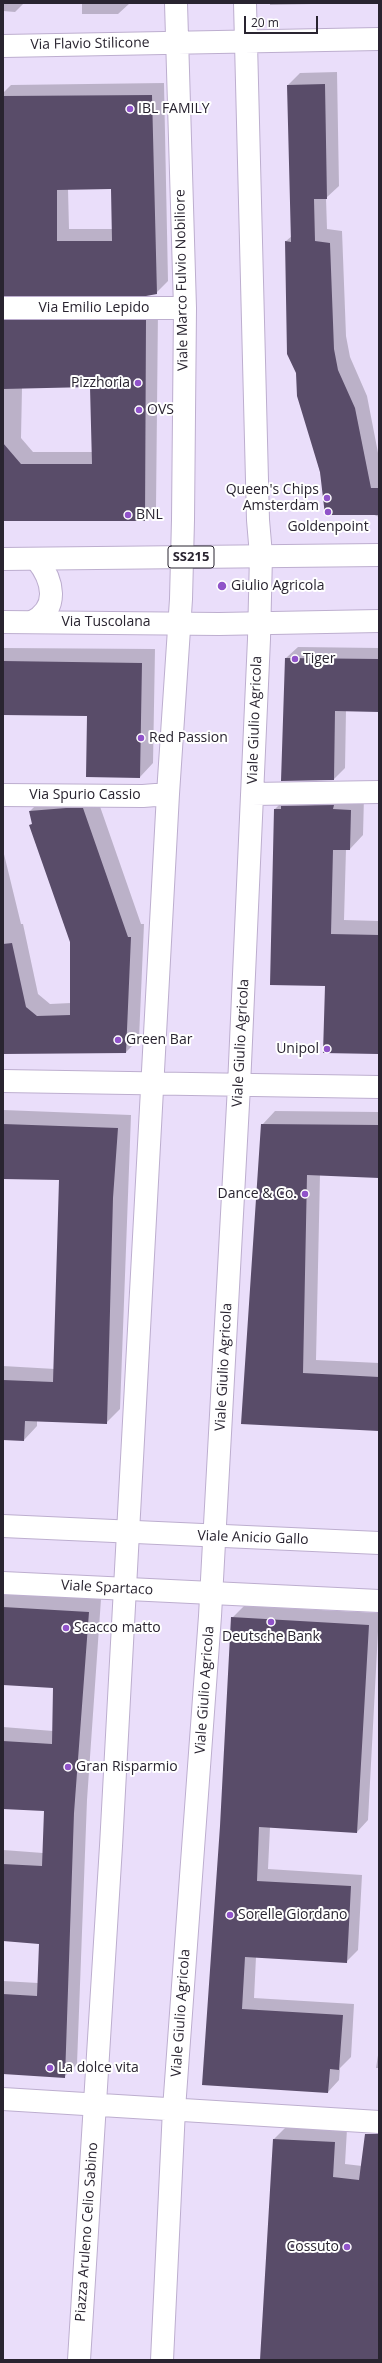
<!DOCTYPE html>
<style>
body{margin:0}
#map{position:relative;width:382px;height:2363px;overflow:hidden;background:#eadefa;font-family:"Open Sans",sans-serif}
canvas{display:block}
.frame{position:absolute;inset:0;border:4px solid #292430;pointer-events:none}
.scale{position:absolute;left:244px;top:16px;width:74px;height:18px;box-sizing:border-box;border:2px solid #292430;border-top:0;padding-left:5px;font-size:12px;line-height:14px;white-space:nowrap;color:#292430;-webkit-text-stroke:3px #fff;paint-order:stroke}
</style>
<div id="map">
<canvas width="382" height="2363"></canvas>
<div class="frame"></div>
<div class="scale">20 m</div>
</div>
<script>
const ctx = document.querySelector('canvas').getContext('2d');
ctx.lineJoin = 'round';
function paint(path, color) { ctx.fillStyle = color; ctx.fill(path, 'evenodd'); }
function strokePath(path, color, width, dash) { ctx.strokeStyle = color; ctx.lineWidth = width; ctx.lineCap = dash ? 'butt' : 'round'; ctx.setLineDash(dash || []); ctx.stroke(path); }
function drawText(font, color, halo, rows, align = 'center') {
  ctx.font = font + ' "Open Sans",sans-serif'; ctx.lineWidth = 4; ctx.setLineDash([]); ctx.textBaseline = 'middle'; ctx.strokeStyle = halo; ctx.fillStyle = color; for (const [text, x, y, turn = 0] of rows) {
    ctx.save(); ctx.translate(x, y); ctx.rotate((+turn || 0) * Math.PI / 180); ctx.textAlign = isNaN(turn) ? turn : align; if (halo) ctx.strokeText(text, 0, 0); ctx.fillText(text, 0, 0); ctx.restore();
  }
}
const shadow = new Path2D(`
 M3 3H24L15 12 3 11Z
 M82 3H130L118 14H82Z
 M270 3H354L270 5Z
 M337 72 339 186 326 198 327 229 342 231 346 336 350 357 367 396 379 458V517L325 494 297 373 286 241 292 236 288 85 300 73Z
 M164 83 168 281 156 293 3 294V93L11 85ZM112 188 113 229H69L68 189Z
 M3 298 158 309 156 508 144 520H3ZM91 386 93 452H33L21 438 22 388Z
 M298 647 379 648V711L346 710 345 768 334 779 286 658Z
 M3 648 155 649 153 763 140 777 88 715 3 714Z
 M96 795 141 924H144L139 1039 126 1052H3V850L21 924H23L38 994 50 1004 71 1003V942L30 811 43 798Z
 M289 795 364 796 363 835 350 849H346L344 920 379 921 377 1053 326 986 275 809Z
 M3 1110 131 1115 120 1409 106 1423 37 1421V1426L24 1440 3 1439V1366L55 1369 60 1179 3 1178Z
 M275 1111 379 1112V1177L320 1174 316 1360 379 1363V1430L242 1423 262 1125Z
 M3 1594 101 1599 87 1800 77 2064 64 2077 3 2073V1981L38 1983 40 1943 3 1940V1850L43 1853 45 1810 3 1808V1727L53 1731 54 1687 3 1684Z
 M244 1606 379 1613 368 1820 357 1832 270 1827 268 1869 362 1875 358 1950 346 1962 256 1957 254 1998 354 2004 351 2057 340 2068 339 2080 328 2092 204 2084 221 1826 232 1618Z
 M379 2049V2068H376Z
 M287 2126 347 2129 345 2164 362 2166 365 2144 379 2131V2360H261L274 2139Z`);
const building = new Path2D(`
 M325 84 327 199H314L315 241 330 243 334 349 338 370 355 408 371 488H379V515H325L320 472 297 396 296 373 287 354 285 241 291 242 287 85Z
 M152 95 157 294 146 296H3V96ZM111 189 112 241H57V190Z
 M3 320H146L145 521H3V443L21 464H92L90 387 3 389Z
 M285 658 379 659V712L335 711 334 780 281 781Z
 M3 661 142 663 140 778 86 777 87 716 3 715Z
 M334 805 333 809 351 810 350 850H333L331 934 379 935 378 1054 323 1053 325 986 270 985 274 809H281V806Z
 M66 808H83L128 937H131L126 1053 3 1054V944L12 943 26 1007 37 1016 70 1015V942L29 825 32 824 29 811Z
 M3 1124 118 1128 113 1198 107 1424 25 1421 24 1441 3 1440V1380L53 1382 59 1180 3 1179Z
 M261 1124 379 1125V1178L307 1175 303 1373 379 1377V1431L241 1424Z
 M3 1607 89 1612 74 1813 65 2078 3 2074V1994L37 1996 39 1944 3 1941V1864L42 1866 44 1811 3 1809V1741L52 1744 53 1688 3 1685Z
 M231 1617 369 1625 357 1833 259 1827 257 1881 351 1886 347 1963 245 1957 242 2009 343 2015 339 2070 330 2069 328 2093 202 2085 220 1826Z
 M365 2134H379V2360H260L273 2139 335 2142 333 2177 359 2180Z`);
const street = new Path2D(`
 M3 46 379 39
 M3 308H185
 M32 622C60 608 53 580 37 560
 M252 794 379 792
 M3 795 143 796 168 794
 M3 1081 379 1087
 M3 2099 379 2122
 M79 2360 111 1846 168 794 181 599 183 520 185 308 176 3
 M162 2360 174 2109 210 1616 239 1086 259 639 261 555 258 520 245 3`);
const secondary = new Path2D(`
 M3 1526 379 1543
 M3 1583 379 1601`);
const primary = new Path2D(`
 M3 559 379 555
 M3 622 219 624 379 621`);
const markers = [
 [130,109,4,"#9053c9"],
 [138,383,4,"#9053c9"],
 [139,410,4,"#9053c9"],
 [327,498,4,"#9053c9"],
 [328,512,4,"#9053c9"],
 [128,515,4,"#9053c9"],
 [222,586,5,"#9053c9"],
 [295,659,4,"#9053c9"],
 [141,738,4,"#9053c9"],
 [118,1040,4,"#9053c9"],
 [327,1049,4,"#9053c9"],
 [305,1194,4,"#9053c9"],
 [271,1622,4,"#9053c9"],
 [66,1628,4,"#9053c9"],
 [68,1767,4,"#9053c9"],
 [230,1915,4,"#9053c9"],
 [50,2068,4,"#9053c9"],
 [347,2247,4,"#9053c9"]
];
const shields = [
 [191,557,46]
];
const shieldNames = [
 ["SS215",191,557]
];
const streetNames = [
 ["Via Flavio Stilicone",90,44,-1],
 ["Viale Marco Fulvio Nobiliore",182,280,-91],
 ["Via Emilio Lepido",94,308],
 ["Via Tuscolana",106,622],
 ["Viale Giulio Agricola",255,720,-88],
 ["Via Spurio Cassio",85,795],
 ["Viale Giulio Agricola",241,1043,-87],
 ["Viale Giulio Agricola",224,1367,-87],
 ["Viale Anicio Gallo",253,1538,2],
 ["Viale Spartaco",107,1588,3],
 ["Viale Giulio Agricola",205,1690,-86],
 ["Viale Giulio Agricola",181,2013,-86],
 ["Piazza Aruleno Celio Sabino",87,2232,-86]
];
const poiNames = [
 ["IBL FAMILY",138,109],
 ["Pizzhoria",130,383,"right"],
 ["OVS",147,410],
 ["Queen's Chips",319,490,"right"],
 ["Amsterdam",319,506,"right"],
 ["BNL",136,515],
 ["Goldenpoint",328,527,"center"],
 ["Giulio Agricola",231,586],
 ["Tiger",303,659],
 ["Red Passion",149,738],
 ["Green Bar",126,1040],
 ["Unipol",319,1049,"right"],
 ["Dance & Co.",297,1194,"right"],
 ["Scacco matto",74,1628],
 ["Deutsche Bank",271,1637,"center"],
 ["Gran Risparmio",76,1767],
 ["Sorelle Giordano",238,1915],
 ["La dolce vita",58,2068],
 ["Cossuto",339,2247,"right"]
];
paint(shadow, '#0003');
paint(building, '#594c69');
strokePath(street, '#bdaecf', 24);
strokePath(secondary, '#bdaecf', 24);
strokePath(primary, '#bdaecf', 24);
strokePath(street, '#fff', 22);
strokePath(secondary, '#fff', 22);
strokePath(primary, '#fff', 22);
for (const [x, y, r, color] of markers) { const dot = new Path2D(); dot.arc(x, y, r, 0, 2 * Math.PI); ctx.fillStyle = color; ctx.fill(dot); strokePath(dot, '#fff', 1.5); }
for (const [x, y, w] of shields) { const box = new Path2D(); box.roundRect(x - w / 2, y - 11, w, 22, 3); ctx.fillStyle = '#fff'; ctx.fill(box); strokePath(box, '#292430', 1); }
drawText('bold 13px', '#292430', null, shieldNames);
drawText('14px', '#292430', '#fff', streetNames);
drawText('14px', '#292430', '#fff', poiNames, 'left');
</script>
